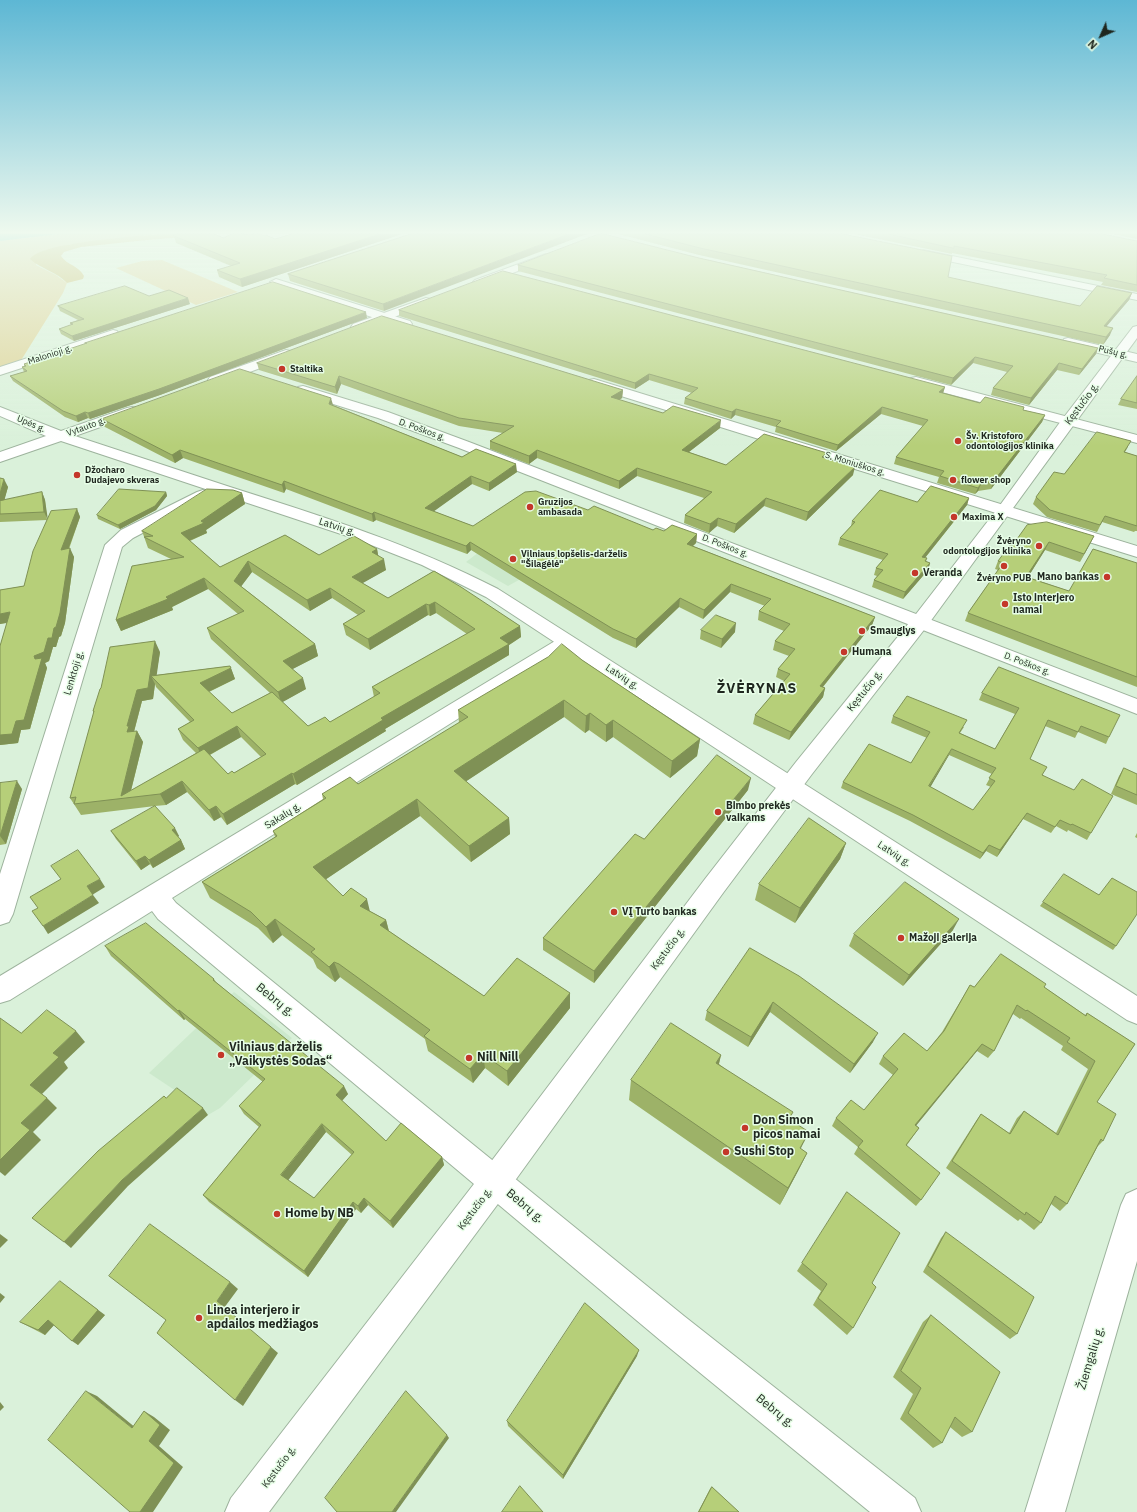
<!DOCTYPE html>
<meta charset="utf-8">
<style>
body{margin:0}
#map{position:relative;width:1137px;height:1512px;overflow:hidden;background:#daf1da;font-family:"IBM Plex Sans",sans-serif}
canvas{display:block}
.north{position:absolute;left:1081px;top:16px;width:40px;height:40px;-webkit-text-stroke:3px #e7fee7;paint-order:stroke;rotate:225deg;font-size:11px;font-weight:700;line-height:16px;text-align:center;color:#1f271f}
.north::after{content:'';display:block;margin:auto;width:14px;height:18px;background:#1f271f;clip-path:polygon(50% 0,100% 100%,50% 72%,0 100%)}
</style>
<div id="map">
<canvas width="1137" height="1512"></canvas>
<div class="north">N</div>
</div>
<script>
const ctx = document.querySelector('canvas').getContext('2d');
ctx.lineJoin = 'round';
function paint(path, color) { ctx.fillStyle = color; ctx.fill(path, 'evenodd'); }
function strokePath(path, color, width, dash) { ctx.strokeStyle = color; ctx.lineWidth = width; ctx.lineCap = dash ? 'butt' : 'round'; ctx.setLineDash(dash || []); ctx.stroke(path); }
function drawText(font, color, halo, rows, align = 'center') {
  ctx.font = font + ' "IBM Plex Sans",sans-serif'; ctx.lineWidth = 3; ctx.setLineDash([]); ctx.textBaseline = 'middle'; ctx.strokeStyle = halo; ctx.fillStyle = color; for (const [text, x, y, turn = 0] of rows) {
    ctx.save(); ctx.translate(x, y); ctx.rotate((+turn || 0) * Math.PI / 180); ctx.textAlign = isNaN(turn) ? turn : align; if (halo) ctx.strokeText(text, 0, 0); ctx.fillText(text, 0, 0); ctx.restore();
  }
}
const built = new Path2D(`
 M509 529 562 556 508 586 466 562Z
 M234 992 292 1038 220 1108 208 1115 182 1095 149 1073Z`);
const green = new Path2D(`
 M59 234H159L71 244 41 252 36 265 56 275 67 283 63 293 20 362 0 368V241Z
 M162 260 238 292 196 305 116 268 142 261Z`);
const forest = new Path2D(`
 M159 234H194L185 237 147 240 81 247 64 252 61 256C67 265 78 265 84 276L83 279 67 283C57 272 41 269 30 259 41 242 135 237 159 234Z`);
const water = new Path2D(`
 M0 234H59L0 241Z`);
const minor = new Path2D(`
 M923 250 1137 294V300L919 255 918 253Z
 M276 279 410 321 412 324 410 327H402L272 284 270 282Z
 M113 330 117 331 119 334 117 337 0 375V367Z
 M1068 338 1137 354V362L1064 345 1062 342 1064 339Z
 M916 377 1137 435V443L911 384 909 381 911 378Z
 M594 379 1137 546V557L589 386 587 383 589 380Z
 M303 386 388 412 469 442 1137 699V714L459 448 378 418 298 393 296 390 298 387Z
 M203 490 209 492 211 495 209 498 133 538 122 547 13 914 9 922 0 925V874L105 545 121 530 197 492Z
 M567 636 574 638 577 642 574 646 172 898 176 903 684 1316 915 1498 921 1512H870L660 1340 158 919 152 911 10 1000 0 1003V976L560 638Z
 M790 778 798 780 1137 996V1024L1127 1020 782 792 779 786 782 780Z
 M1137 1189V1261L1065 1512H1025L1121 1205 1126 1194Z`);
const tertiary = new Path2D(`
 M546 254 550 255 551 257 550 259 483 284 479 285 473 282 475 280Z
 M426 298 430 299 432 301 430 303 361 330H353L351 327 353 324Z
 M286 350 290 351 292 354 290 357 220 383H210L208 380 210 377Z
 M0 407 61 431 127 408 132 407 137 408 139 411 137 414 75 436C127 453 178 470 230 487 322 516 413 545 498 589L798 780 801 786 798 792 790 794 782 792 486 597 422 565 356 539 61 441 0 462V452L46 436 0 416Z`);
const secondary = new Path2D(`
 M1137 326V338L927 626 812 774 723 893 506 1193 269 1512H225L231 1498 484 1171 705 879 796 762 913 618 998 508 1058 425 1133 327Z`);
const wall = new Path2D(`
 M292 234H402L242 287 219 277 217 270 231 266 176 243 174 236 224 238 275 239Z
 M411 234 384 311 290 281 288 274Z
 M618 234H843L948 277 1080 306 1132 293 1129 300 1106 326 1110 335 1103 345 699 255Z
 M854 234H1102L1137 241V292L1101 285 1103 282 952 253V254Z
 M1113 234H1137V239Z
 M699 258 1098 348 1096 354 1079 375 1057 370 1029 405 991 395 993 388 1007 372 973 363 951 385 518 271V265Z
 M149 296 190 304 74 341 61 334 59 329 71 325 70 323 78 320 60 311 58 306Z
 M399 310 945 387 943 393 980 403 1023 410 1045 415 1042 422 991 489 978 491 975 494 937 483 939 477 894 464 896 457 923 426 881 414 836 451 775 432 776 427 735 415 731 419 684 404 685 398 692 393 649 380 635 389 399 316Z
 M367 318 160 395 90 419 88 418 78 422 65 417 13 381 10 376 24 372 22 367 24 366V364L86 344 85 343Z
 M257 363 623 390 622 398 619 400 663 413 720 428 689 452 726 465 826 459 853 475 806 521 764 506 734 533 717 526 709 533 684 523 685 515 704 498 637 476 619 489 537 458 529 464 490 449V441L503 433 459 426 341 384 337 394 259 370Z
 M1137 376V409L1118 405 1121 399Z
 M333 405 462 457 517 472 489 491 472 484 433 511 473 526 588 510 653 530 697 534 696 543 693 546 875 617 872 625 823 687 825 688 823 697 789 740 753 724 755 715 784 681 776 677 778 669 789 656 773 650 775 641 784 631 758 620 759 611 765 606 730 592 703 619 679 607 636 648 613 638 471 550 467 554 376 520 373 522 286 489 284 493 183 458 175 463 105 427 102 419Z
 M1128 447 1125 452 1137 456V531H1135L1134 532 1102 522 1097 532 1047 517 1033 504 1036 497 1064 474Z
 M0 478 8 487 4 500 42 492 45 500 47 520 77 509 80 517 69 549 74 557 65 623 61 636 59 637 56 647H53L49 661 45 663 47 668 30 729 21 730 18 743 0 745V646L7 623 0 624V590L24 586 47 520 0 522Z
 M166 492 167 496 156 510 120 529 98 519 97 515Z
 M242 493 245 504 206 530 207 533 190 541 220 567 285 535 319 555 377 549 378 555 386 570 362 583 388 598 434 571 520 626 521 637 509 645V655L385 729 386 731 297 785 295 784 227 825 221 817 214 821 187 792 166 805 155 806 179 836 178 837 181 840 185 849 153 868 150 864 141 870 116 839 111 831 155 806 81 815 70 798 94 713 93 711 101 688 160 652 156 675 230 666 235 679 209 692 232 713 270 693 211 639 207 628 238 614 208 589 172 607 173 610 121 631 116 620 171 559 148 548 142 531ZM252 572 310 611 332 598 358 615 343 624 346 635 370 650 428 615 430 616 436 613 467 634 372 687 374 697 330 722 308 726 282 702 306 689 292 669 318 656 315 644 241 586ZM155 684 156 687 190 722 178 729 183 740 196 753 131 791 143 742 137 731 134 732 142 701 153 699ZM241 737 261 757 234 773 228 774 210 755Z
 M969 498 967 505 925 558H927L926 562 930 563 928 570 903 599 872 587 874 580 877 576 874 575 876 568 883 560 838 545 840 538 851 526 852 521 917 502Z
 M1094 536 1080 562 1045 550 1028 577 1069 591 1137 563V687L965 621 968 613 998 570 995 569 998 561 1012 546Z
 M701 630 735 632 721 648 700 639Z
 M582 660 700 739 697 756 670 778 613 737 606 742 589 730 585 733 564 717 466 781 509 818 510 834 471 862 420 816 326 879 343 896 386 920 389 931 484 996 570 993V1008L508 1086 485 1068 473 1083 428 1051 425 1039 344 980 340 977 335 982 317 968 313 959 282 935 273 943 258 928 210 898 202 882 275 837 273 831 323 799 322 794 358 784 459 723 458 710Z
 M999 667 1109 737 1106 744 1078 732 1075 738 1045 726 1030 759 1091 833 1087 840 1068 830 1067 832 1056 826 1051 833 1023 819 997 857 986 851 980 859 910 821 841 788 843 782 911 763 927 738 891 723 893 716 964 727 960 733 995 749 1015 714 979 700 982 693ZM949 755 992 774 986 785 991 787 973 810 930 787Z
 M1124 768 1137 774V805L1111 794 1119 776Z
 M0 783 22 789 6 844 0 845Z
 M748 790 594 983 543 950V938L644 839Z
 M1137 833V838L1135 837Z
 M846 843 840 859 795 923 755 900 759 884Z
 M1099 895 1116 946 1113 950 1040 906 1043 902Z
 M953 930 903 986 849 946 854 934Z
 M105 946 214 979 216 982 348 1094 342 1101 386 1141 442 1157 444 1165 393 1228 368 1205 361 1213 356 1209 308 1277 209 1202 203 1195 259 1127 244 1114 239 1106 263 1082 185 1019 184 1020 111 956ZM326 1132 352 1155 314 1198 288 1180Z
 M750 948 873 1042 850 1073 770 1012 748 1047 705 1020 707 1011Z
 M970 985 974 987H1044L1085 1015 1087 1013 1135 1044 1097 1102 1103 1141 1098 1146 1067 1204 1060 1211 1051 1204 1041 1223 1034 1230 1020 1219 1018 1221 946 1168 976 1121 981 1114 1009 1133 1017 1118 1024 1111 1056 1133 1088 1069 1061 1050 1063 1046 1021 1018 1020 1019 1013 1014 994 1051 988 1058 977 1051 916 1125 919 1128 907 1145 921 1200 916 1206 854 1154 858 1147 832 1126 836 1118 864 1110 893 1075 879 1064 883 1056 927 1051 942 1032Z
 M721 1055 719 1064 790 1119 801 1149 807 1153 798 1171 780 1205 629 1100 631 1080Z
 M847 1192 872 1283 853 1328 847 1335 813 1305 821 1291 797 1271Z
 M946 1232 1017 1334 1010 1339 923 1272 941 1238Z
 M105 1315 78 1345 54 1325 45 1335 20 1322Z
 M931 1315 972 1432 962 1437 950 1427 942 1443 933 1448 900 1419 913 1394 893 1377 923 1322Z
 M637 1356 563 1479 508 1426 507 1421Z
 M712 1487 739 1512H698L710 1489Z`);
const shadedWall = new Path2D(`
 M380 234H402L242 287 240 279Z
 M569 234H587L384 311 383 304Z
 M1132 293 1129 300 1101 333 1104 326Z
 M188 298 190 304 74 341 72 336Z
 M366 312 367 318 160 395 90 419 88 413Z
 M1113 328 1110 335 1103 345 1106 337Z
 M1098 348 1096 354 1079 375 1082 369Z
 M975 357 973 363 951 385 953 378Z
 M1059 363 1057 370 1029 405 1031 398Z
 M649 374V380L635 389V383Z
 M339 376 341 384 337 394 335 387Z
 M945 387 943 393 937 399 939 392Z
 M623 390 622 398 611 405V397Z
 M331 398 333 405 329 404Z
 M882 407 881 414 836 451 838 445Z
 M736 409 735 415 731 419 732 412Z
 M85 412 88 418 78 422 76 416Z
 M1045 415 1042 422 991 489 993 482Z
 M721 420 720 428 681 458 682 450Z
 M180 450 183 458 175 463 172 455Z
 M537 450V458L529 464V456Z
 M827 453 825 461 822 457Z
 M516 464 517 472 489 491V483Z
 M855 467 853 475 806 521 808 512Z
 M637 468V476L619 489V481Z
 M471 476 472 484 426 517 425 508Z
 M4 479 8 487 2 509 0 506V494Z
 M284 481 286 489 284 493 282 485Z
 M981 484 978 491 975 494 978 488Z
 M42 492 45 500 48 520 44 512Z
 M166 492 167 496 156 510 120 529 118 525Z
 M242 493 245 504 206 530 207 533 184 543 181 533 201 521Z
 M766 498 764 506 734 533 736 524Z
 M969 498 967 505 920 564 922 557Z
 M77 509 80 517 65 558 61 550Z
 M374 512 376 520 373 522 372 514Z
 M718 518 717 526 709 533 710 524Z
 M697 534 696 543 686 552 687 544Z
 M1094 536 1090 544 1080 562 1084 554Z
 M470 542 471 550 467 554 466 546Z
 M1049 542 1045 550 1023 585 1026 577Z
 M70 548 74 557 65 623 61 636 59 637 56 647H53L49 661 45 663 47 668 30 729 21 730 18 743 0 745V735L16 721 35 659 34 656Z
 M377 549 379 560 372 552Z
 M384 559 386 570 354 588 352 577Z
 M248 561 252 572 237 592 234 581Z
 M930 563 928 570 903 599 905 592Z
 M204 578 208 589 172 607 173 610 121 631 116 620Z
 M731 584 730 592 703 619 704 610Z
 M330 588 332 598 310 611 307 600Z
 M680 598 679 607 636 648V639Z
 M435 602 436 613 430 616 429 605Z
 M426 604 428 615 370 650 368 639Z
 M10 612 15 621 0 624V614Z
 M875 617 872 625 817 694 820 686Z
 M736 623 735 632 721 648 722 639Z
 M520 626 521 637 509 645V655L385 729 386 731 297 785 293 774 381 718 500 638Z
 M155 641 160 652 156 680 151 676 155 684 153 699 142 701 133 735 127 732V726L137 690Z
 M315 644 318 656 287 672 283 661Z
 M231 668 235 679 204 694 200 683Z
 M303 678 306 689 281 703 278 692Z
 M825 688 823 697 789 740 791 732Z
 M564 700V717L456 788 454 771Z
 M590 713 589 730 585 733 586 716Z
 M613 720V737L606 742V725Z
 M237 726 241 737 202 759 198 748Z
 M137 731 143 742 129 798 121 796Z
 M700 739 697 756 670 778 672 761Z
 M952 749 949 755 927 793 929 786Z
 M292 773 295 784 227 825 223 814Z
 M751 778 748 790 594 983V971Z
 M17 781 22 789 6 844 0 836Z
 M182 781 187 792 166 805 160 794Z
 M417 799 420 816 319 884 313 867Z
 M216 806 221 817 214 821 209 810Z
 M1027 813 1023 819 997 857 1000 850Z
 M509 818 510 834 471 862 469 846Z
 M175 828 179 836 176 838 172 830Z
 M181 840 185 849 153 868 149 860Z
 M846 843 840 859 795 923 800 908Z
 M989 845 986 851 980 859 983 853Z
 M145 856 150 864 141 870 136 861Z
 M100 879 105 887 92 895 87 886Z
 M93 895 99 903 48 934 43 926Z
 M367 899 371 916 360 906Z
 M275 919 282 935 273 943 266 927Z
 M959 919 953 930 903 986 909 975Z
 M386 920 390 936 380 925Z
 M334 962 340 977 335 982 329 967Z
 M570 993V1008L508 1086 507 1071Z
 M773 1002 770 1012 748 1047 751 1037Z
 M179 1010 185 1019 184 1020 178 1011Z
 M76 1031 85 1042 64 1062 68 1068 41 1095 30 1085 53 1053Z
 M878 1033 873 1042 850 1073 854 1064Z
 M982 1044 977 1051 911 1132 915 1125Z
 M483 1054 485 1068 473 1083 470 1069Z
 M721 1055 716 1075V1063Z
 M344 1086 348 1094 339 1104 336 1095Z
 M47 1098 57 1108 33 1132 41 1140 5 1176 0 1172V1160L21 1123Z
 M203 1108 208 1115 128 1186 71 1248 64 1242 122 1180Z
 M322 1124 326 1132 286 1183 281 1175Z
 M809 1132 800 1150V1148Z
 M807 1153 798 1171 780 1205 788 1188Z
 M442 1157 444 1165 393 1228 390 1221Z
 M364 1198 368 1205 361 1213 358 1206Z
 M353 1202 356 1209 308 1277 304 1271Z
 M0 1234 8 1240 0 1248Z
 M230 1282 238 1289 224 1308 217 1301Z
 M66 1286 105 1315 78 1345 72 1341Z
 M0 1293 5 1297 0 1303Z
 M48 1320 55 1324 45 1335 38 1330Z
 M271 1347 278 1353 243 1406 235 1400Z
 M639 1350 637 1356 563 1479V1475Z
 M86 1391 97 1396 142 1433 132 1428Z
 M0 1402 4 1407 0 1411Z
 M144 1411 154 1417 170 1430 159 1446 183 1467 153 1512H140L149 1441Z
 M447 1435 449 1438 396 1512H392Z`);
const building = new Path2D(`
 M174 234H214L224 238 231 234H242L250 235 254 234H261L262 235H266L275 239 292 234H380L240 279 217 270 240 263 174 236Z
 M411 234H569L383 304 288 274Z
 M599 234H604L699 258 1098 348 1082 369 1059 363 1031 398 993 388 1013 366 975 357 953 378 518 265Z
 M646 234H843L952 256 948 277 1080 306 1097 286 1132 293 1104 326 1113 328 1106 337 700 248Z
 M889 234H1102L1137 241V285L1104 278 1107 275 954 246V248Z
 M503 271 945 387 939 392 980 403 985 397 1024 407 1023 410 1045 415 993 482 981 484 978 488 940 476 944 471 896 457 928 420 882 407 838 445 776 426 781 421 736 409 732 412 685 398 698 388 649 374 635 383 399 310Z
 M273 282 366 312 159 389 88 413 85 412 76 416 63 411 10 376 27 371 22 367 26 366 24 364 87 343H85Z
 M125 286 149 296 169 290 188 298 72 336 59 329 73 324 70 323 84 319 58 306Z
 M382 316 623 390 611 397 663 413 673 406 721 420 682 450 726 465 764 434 827 453 822 457 855 467 808 512 766 498 736 524 718 518 710 524 685 515 712 492 637 468 619 481 537 450 529 456 490 441 514 426 459 418 339 376 335 387 257 363Z
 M240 369 331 398 329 404 462 457 476 449 516 464 489 483 471 476 425 508 473 526 525 492 536 491 588 510 594 506 653 530 656 528 664 531 672 525 697 534 687 544 875 617 820 686 825 688 791 732 755 715 790 674 778 669 795 649 775 641 790 624 759 611 771 599 731 584 704 610 680 598 636 639 613 629 470 542 466 546 374 512 372 514 284 481 282 485 180 450 172 455 102 419Z
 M1137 376V403L1121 399Z
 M1097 432 1131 441 1124 452 1137 456V526L1105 516 1100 525 1050 510 1036 497 1054 472 1064 474Z
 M0 478 4 479 0 494Z
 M931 486 969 498 922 557 927 558 925 561 930 563 905 592 874 580 883 570 876 568 888 554 840 538 855 522 852 521 880 490 917 502Z
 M119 489 166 492 155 506 118 525 97 515Z
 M207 489 233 490 242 493 201 521 204 523 181 533 220 567 285 535 319 555 354 536 377 549 372 552 384 559 352 577 388 598 434 571 461 587 520 626 500 638 509 644 381 718 383 720 293 774 292 773 223 814 216 806 209 810 182 781 160 794 74 804 76 797 70 798 94 711H93L100 689 101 688 110 647 155 641 148 688 137 690 127 726H129L127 732 137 731 121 796 204 749 228 774 232 771 234 773 266 754 237 726 198 748 178 729 194 720 151 676 230 666 231 668 200 683 232 713 272 692 308 726 325 717 330 722 380 693 372 687 475 629 435 602 429 605 426 604 368 639 343 624 365 611 330 588 307 600 248 561 234 581 315 644 283 661 303 678 278 692 207 628 244 611 204 578 166 597 168 599 116 620 132 566 184 557 144 537 153 536 142 531Z
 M42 492 44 512 0 514V501Z
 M77 509 61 550 70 548 60 613 56 627 54 628 52 638H48L44 652 34 656 35 659 42 658 24 720 16 721 12 734 0 735V646L10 612 0 614V590L24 586 33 551 51 511Z
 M1047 522 1094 536 1084 554 1049 542 1026 577 1069 591 1093 549 1137 563V677L968 613 1003 563 998 561 1010 545 1012 546 1027 525Z
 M716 615 736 623 722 639 701 630Z
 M562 644 582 660 700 739 672 761 613 720 606 725 590 713 586 716 564 700 454 771 509 818 469 846 417 799 313 867 343 896 351 888 367 899 360 906 386 920 380 925 484 996 517 958 570 993 507 1071 483 1054 470 1069 424 1036 430 1030 339 964 334 962 329 967 311 952 315 949 275 919 266 927 251 912 202 882 277 836 273 831 326 798 322 794 350 777 358 784 468 717 458 710 548 657Z
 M999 667 1120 715 1109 737 1081 726 1078 732 1048 720 1030 759 1047 767 1042 775 1074 790 1082 779 1113 796 1091 833 1072 824 1071 825 1060 820 1055 827 1027 813 1000 850 989 845 983 853 913 815 843 782 869 744 911 763 930 732 893 716 907 696 967 720 959 733 995 749 1019 708 982 693ZM952 749 996 768 989 778 995 781 973 810 929 786Z
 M717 755 751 778 594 971 543 938 635 834 644 839Z
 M1124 768 1137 774V795L1116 786Z
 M17 781 0 836V783Z
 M155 806 175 828 172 830 181 840 149 860 145 856 136 861 111 831Z
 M809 818 846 843 800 908 759 884Z
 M78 850 100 879 87 886 93 895 43 926 32 911 38 908 30 897 61 879 51 866Z
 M1064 874 1099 895 1112 878 1137 892V914L1116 946 1043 902Z
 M905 882 959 919 909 975 854 934Z
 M146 923 214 979 213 980 344 1086 336 1095 386 1141 401 1123 442 1157 390 1221 364 1198 358 1206 353 1202 304 1271 203 1195 261 1125 239 1106 265 1079 179 1010 178 1011 105 946ZM322 1124 354 1152 314 1198 281 1175Z
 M750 948 799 976 878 1033 854 1064 773 1002 751 1037 707 1011Z
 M1001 954 1046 984 1044 987 1086 1016 1087 1013 1135 1044 1097 1102 1116 1114 1103 1141 1101 1139 1067 1204 1055 1196 1041 1223 1026 1212 1025 1215 952 1161 981 1114 1010 1134 1024 1111 1058 1135 1095 1061 1067 1042 1070 1038 1027 1010 1026 1011 1017 1005 994 1051 982 1044 915 1125 919 1128 906 1145 940 1173 921 1200 858 1147 863 1141 836 1118 851 1100 864 1110 898 1069 883 1056 904 1033 927 1051 944 1031 970 985 974 987Z
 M47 1010 76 1031 53 1053 59 1057 30 1085 47 1098 21 1123 30 1130 0 1160V1018L21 1033Z
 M671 1023 721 1055 716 1063 793 1112 789 1119 809 1132 800 1148 807 1153 788 1188 631 1080Z
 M177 1088 203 1108 122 1180 64 1242 32 1218 98 1151 164 1096 166 1098Z
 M847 1192 900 1233 872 1283 876 1287 853 1328 818 1298 827 1284 802 1263Z
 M150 1224 230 1282 217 1301 271 1347 235 1400 157 1333 166 1320 109 1276Z
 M946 1232 1034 1297 1017 1334 928 1266Z
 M60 1281 98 1310 72 1341 48 1320 38 1330 20 1322Z
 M585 1303 639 1350 563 1475 507 1421Z
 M931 1315 1000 1372 972 1432 955 1417 942 1443 908 1413 921 1388 901 1371Z
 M86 1391 132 1428 144 1411 160 1425 149 1441 174 1463 140 1512H130L48 1440Z
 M406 1391 447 1435 392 1512H337L325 1498Z
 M520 1486 543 1512H502Z
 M712 1487 739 1512H699Z`);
const markers = [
 [282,369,4,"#c4372a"],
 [958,441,4,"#c4372a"],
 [77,475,4,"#c4372a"],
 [953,480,4,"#c4372a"],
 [530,507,4,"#c4372a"],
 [954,517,4,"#c4372a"],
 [1039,546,4,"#c4372a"],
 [513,559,4,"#c4372a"],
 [1004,566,4,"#c4372a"],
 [915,573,4,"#c4372a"],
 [1107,577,4,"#c4372a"],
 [1005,604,4,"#c4372a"],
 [862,631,4,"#c4372a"],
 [844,652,4,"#c4372a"],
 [718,812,4,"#c4372a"],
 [614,912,4,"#c4372a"],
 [901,938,4,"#c4372a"],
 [221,1055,4,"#c4372a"],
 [469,1058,4,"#c4372a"],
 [745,1128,4,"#c4372a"],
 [726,1152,4,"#c4372a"],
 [277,1214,4,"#c4372a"],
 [199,1318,4,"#c4372a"]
];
const farStreetnames = [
 ["Pušų g.",1113,352,13],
 ["Malonioji g.",50,355,-18],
 ["Upės g.",31,424,23],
 ["Vytauto g.",86,427,-20],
 ["D. Poškos g.",422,430,20],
 ["S. Moniuškos g.",855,464,17],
 ["D. Poškos g.",725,546,21],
 ["D. Poškos g.",1027,664,21]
];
const farPoinames = [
 ["Staltika",290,369],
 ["Šv. Kristoforo",966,436],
 ["odontologijos klinika",966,446],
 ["Džocharo",85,470],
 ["Dudajevo skveras",85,480],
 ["flower shop",961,480],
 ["Gruzijos",538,502],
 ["ambasada",538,512],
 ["Maxima X",962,517],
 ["Žvėryno",1031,541,"right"],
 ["odontologijos klinika",1031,551,"right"],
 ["Vilniaus lopšelis-darželis",521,554],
 ["\"Šilagėlė\"",521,564],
 ["Žvėryno PUB",1004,578,"center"]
];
const streetNames = [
 ["Kęstučio g.",1082,404,-53],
 ["Latvių g.",337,527,18],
 ["Lenktoji g.",74,673,-73],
 ["Latvių g.",622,677,33],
 ["Kęstučio g.",865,691,-51],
 ["Sakalų g.",283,816,-32],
 ["Latvių g.",894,854,33],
 ["Kęstučio g.",668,949,-53],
 ["Kęstučio g.",475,1209,-53],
 ["Kęstučio g.",279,1467,-53]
];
const poiNames = [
 ["Veranda",923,573],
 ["Mano bankas",1099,577,"right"],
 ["Isto interjero",1013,598],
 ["namai",1013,610],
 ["Smauglys",870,631],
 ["Humana",852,652],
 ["Bimbo prekės",726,806],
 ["vaikams",726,818],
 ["VĮ Turto bankas",622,912],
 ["Mažoji galerija",909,938]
];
const nearStreetnames = [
 ["Bebrų g.",275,1000,39],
 ["Bebrų g.",525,1206,40],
 ["Žiemgalių g.",1091,1358,-73],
 ["Bebrų g.",775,1411,39]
];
const nearPoinames = [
 ["Vilniaus darželis",229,1048],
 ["„Vaikystės Sodas“",229,1062],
 ["Nill Nill",477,1058],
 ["Don Simon",753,1121],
 ["picos namai",753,1135],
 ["Sushi Stop",734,1152],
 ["Home by NB",285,1214],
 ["Linea interjero ir",207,1311],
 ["apdailos medžiagos",207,1325]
];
const districtNames = [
 ["ŽVĖRYNAS",757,689]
];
paint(built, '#cce9cc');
paint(green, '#ddd191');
paint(forest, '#c5b457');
paint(water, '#2dbcb7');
strokePath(minor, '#9db39d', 2);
strokePath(tertiary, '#9db39d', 2);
strokePath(secondary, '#9db39d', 2);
paint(minor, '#fff');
paint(tertiary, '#fff');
paint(secondary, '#fff');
paint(wall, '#9db268');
paint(shadedWall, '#7f9155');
paint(building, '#b6cf79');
strokePath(building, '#7f9155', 1);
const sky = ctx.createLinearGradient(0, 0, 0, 446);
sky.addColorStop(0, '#5db7d4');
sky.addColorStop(0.52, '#eef9ee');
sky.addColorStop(1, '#eef9ee00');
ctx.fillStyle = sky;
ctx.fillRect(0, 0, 1137, 446);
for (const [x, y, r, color] of markers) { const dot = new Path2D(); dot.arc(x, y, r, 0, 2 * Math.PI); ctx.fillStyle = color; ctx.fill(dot); strokePath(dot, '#e7fee7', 1.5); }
drawText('9px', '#1f271f', '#e7fee7', farStreetnames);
drawText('bold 9px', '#1f271f', '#e7fee7', farPoinames, 'left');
drawText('10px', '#1f271f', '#e7fee7', streetNames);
drawText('bold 10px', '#1f271f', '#e7fee7', poiNames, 'left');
drawText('12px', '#1f271f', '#e7fee7', nearStreetnames);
drawText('bold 12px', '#1f271f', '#e7fee7', nearPoinames, 'left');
ctx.letterSpacing = '1px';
drawText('bold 14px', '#1f271f', '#e7fee7', districtNames);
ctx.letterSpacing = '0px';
</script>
